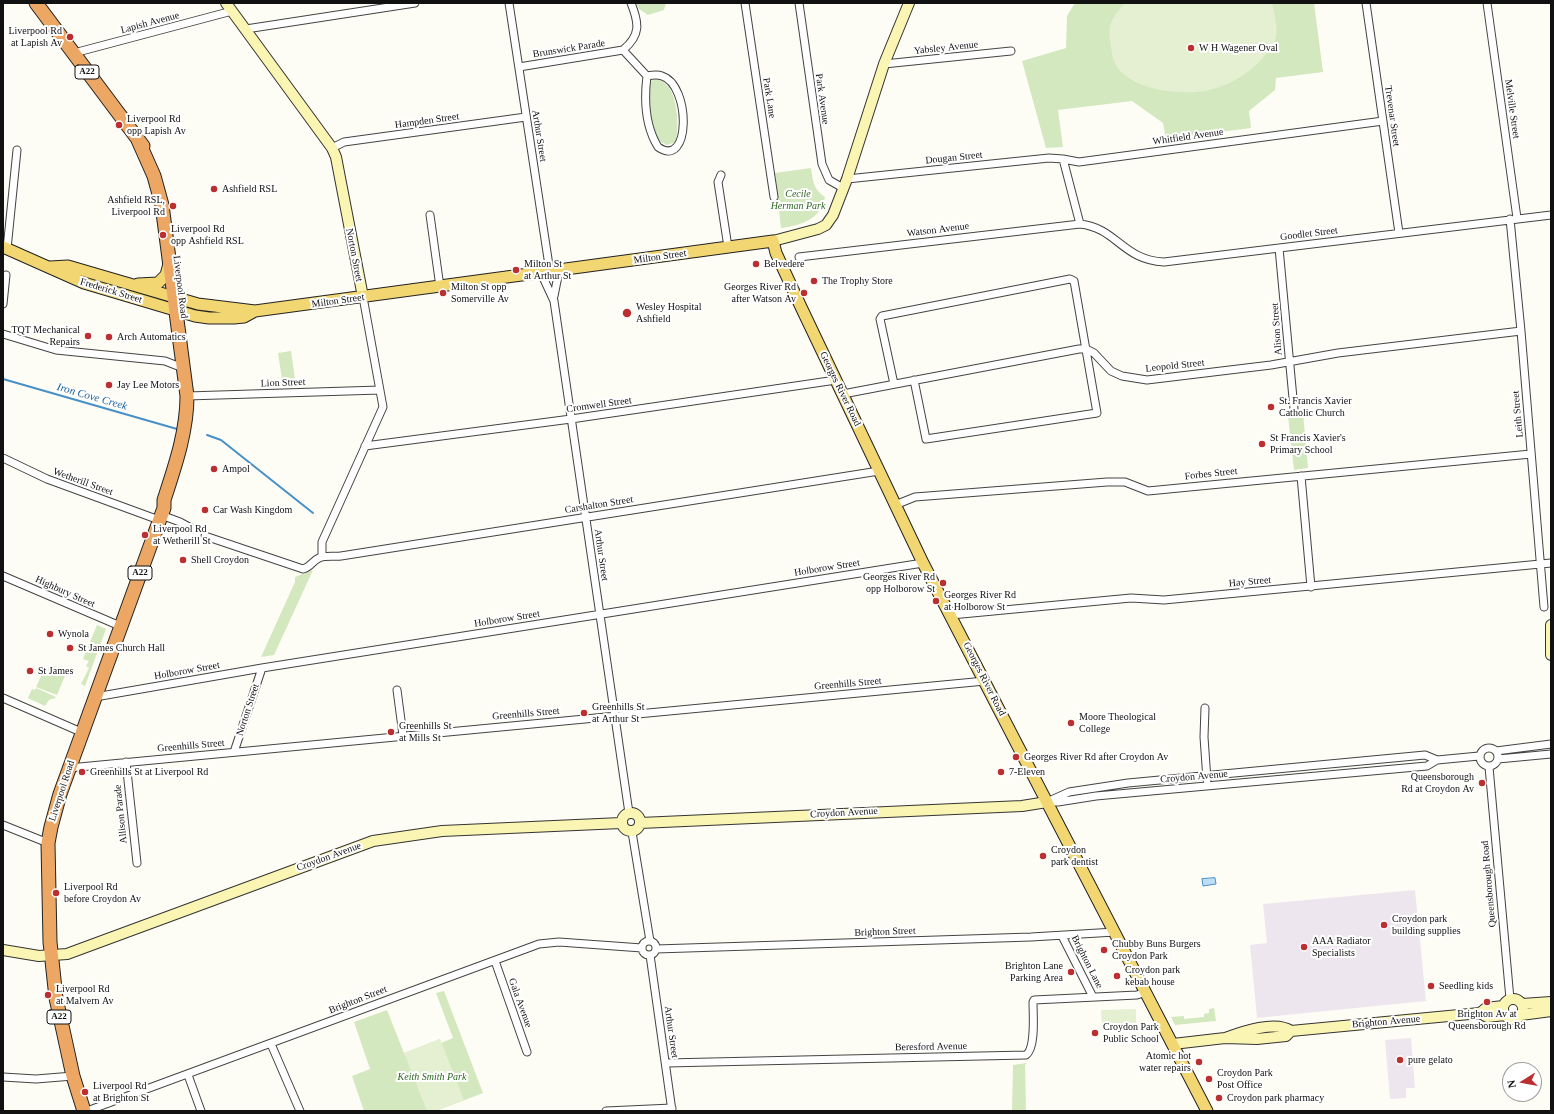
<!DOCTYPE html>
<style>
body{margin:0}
#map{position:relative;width:1554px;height:1114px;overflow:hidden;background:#fefdf5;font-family:"Times New Roman",serif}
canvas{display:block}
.frame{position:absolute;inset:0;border:4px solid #111;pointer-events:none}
.north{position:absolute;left:1502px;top:1062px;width:40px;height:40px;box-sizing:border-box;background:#fff;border:1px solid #a0a0a0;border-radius:50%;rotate:259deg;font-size:11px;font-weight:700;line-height:16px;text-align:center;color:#111}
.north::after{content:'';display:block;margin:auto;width:14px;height:18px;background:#bb2f31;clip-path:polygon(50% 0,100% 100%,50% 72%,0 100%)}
</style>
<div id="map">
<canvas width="1554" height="1114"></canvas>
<div class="frame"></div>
<div class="north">N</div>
</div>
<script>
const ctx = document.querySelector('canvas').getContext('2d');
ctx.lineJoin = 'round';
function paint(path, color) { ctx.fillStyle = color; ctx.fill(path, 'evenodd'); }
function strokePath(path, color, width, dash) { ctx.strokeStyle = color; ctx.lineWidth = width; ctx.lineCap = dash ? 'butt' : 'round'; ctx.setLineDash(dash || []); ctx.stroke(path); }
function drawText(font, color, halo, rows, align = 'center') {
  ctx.font = font + ' "Times New Roman",serif'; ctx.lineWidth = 4; ctx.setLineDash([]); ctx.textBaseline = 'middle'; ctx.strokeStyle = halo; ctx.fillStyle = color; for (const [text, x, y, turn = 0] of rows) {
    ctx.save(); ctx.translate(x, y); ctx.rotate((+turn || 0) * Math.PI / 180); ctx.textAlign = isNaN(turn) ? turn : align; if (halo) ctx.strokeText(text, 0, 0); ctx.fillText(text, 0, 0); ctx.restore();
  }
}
const industrial = new Path2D(`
 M1415 890 1426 1001 1257 1018 1250 945 1267 943 1263 904Z
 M1411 1038 1415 1088H1406V1098L1390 1099 1385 1040Z`);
const green = new Path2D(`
 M636 3H666L664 10 648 15 639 9Z
 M1075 3H1314L1323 72 1276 78 1275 90 1249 111 1251 128 1166 139 1163 123 1132 101 1058 110 1063 147 1046 148 1022 61 1066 48 1067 16Z
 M655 79C679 82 679 124 676 142L667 145 657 140C650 123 643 99 651 81Z
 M811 168C813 181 813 189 825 197 820 220 802 225 781 228L775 173Z
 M291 351 296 386H283L278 353Z
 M1303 413 1308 468 1294 470 1288 416H1298Z
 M313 570 274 655 261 657 295 582V577Z
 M97 625 106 629 85 686 81 684 89 668 86 666 89 661 83 659Z
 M52 665 67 671 57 695 36 687 43 672Z
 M36 688 56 697 55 698 49 700 45 706 28 698 32 689 35 690Z
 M444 991 483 1093 436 1111H364L352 1076 370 1069 354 1022 387 1010 404 1053 440 1039 441 1043 453 1038 436 993Z
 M1214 1008 1216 1021 1175 1025 1171 1017 1184 1016V1019L1204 1017V1014L1209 1013V1009Z
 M1027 1063 1025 1065 1026 1111H1012L1013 1065Z`);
const pitch = new Path2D(`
 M1125 3H1272C1274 13 1278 26 1276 36 1275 45 1267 52 1262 59 1249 73 1232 84 1213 89 1188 97 1133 91 1117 67 1113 62 1112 53 1111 47 1107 26 1111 18 1125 3Z
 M1136 1009V1027L1102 1028 1101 1010Z
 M440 1039 464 1100 436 1111H427L404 1053Z`);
const water = new Path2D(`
 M1215 878 1216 884 1203 886 1202 879Z`);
const stream = new Path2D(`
 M3 379 177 429
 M207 435 221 440 313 513`);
const street = new Path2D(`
 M509 3 550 272
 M745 3 774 197
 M799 3 822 164 829 180 843 188
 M1366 3 1399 233
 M1487 3 1517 218
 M246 29 415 3
 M623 50 647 76C652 75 657 74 662 76 691 85 691 170 658 147 645 126 644 100 647 76
 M74 53 232 11
 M884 64 1011 51
 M519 67 623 50C641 35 639 23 631 3
 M332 148 344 142 526 117
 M721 175 718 182 728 247
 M847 179 1049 158 1063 159
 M430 215 440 287
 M1510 219 1521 331 1544 607
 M1080 224 1063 159 1079 162 1383 121
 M1279 248 1294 409
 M7 249 17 150
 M799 257 1080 224C1117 228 1122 260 1164 262L1551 215
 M541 273 554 301 629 813
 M554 296 559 271
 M3 304 6 275
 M3 334 56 350 165 361 183 368
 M894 384 880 319 882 316 1070 279 1074 281 1097 413 926 439 914 380
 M843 394 1079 349H1086L1094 353 1111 371 1122 376 1147 380 1271 365 1338 353 1521 331
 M187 396 380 390
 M365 446 571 419 836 380
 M3 458 47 479 159 520
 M1301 476 1311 587
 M895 505 915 497 1107 482H1125L1148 491 1531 454
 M161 515 180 522 193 529
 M205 536 303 569C311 567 312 561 319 558 325 555 335 557 341 556L879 471
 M322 557V542L383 407 363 297
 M3 576 120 626
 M951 615 1131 598 1164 600 1551 563
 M397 690 403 735
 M95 697 262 668 923 563
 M3 698 81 732
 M1205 708 1204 737 1207 780
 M1480 757a9 9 0 1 1 18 0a9 9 0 1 1-18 0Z
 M1496 751 1551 744
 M234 752 262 668
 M1498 759 1551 754
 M126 762 137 863
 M1489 767 1510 999
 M69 768 985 681
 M1049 801 1069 792 1128 783 1425 755 1437 760
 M1047 802H1058L1096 796 1427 766 1437 760 1479 756
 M3 825 48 843
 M632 832 650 941
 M1062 936 1093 997
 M642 948a7 7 0 1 1 14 0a7 7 0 1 1-14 0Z
 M656 949 1031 937 1115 932
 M650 955 672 1111
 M495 961 527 1052
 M271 1044 300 1111
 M666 1063 1026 1055C1036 1048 1033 1015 1033 1002L1034 1000 1137 995 1146 992
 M188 1075 201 1111
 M3 1077 36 1079 73 1076
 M87 1111 539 944 559 942 642 948
 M606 1111 672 1108`);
const secondary = new Path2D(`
 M226 3 332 148 336 157 363 297
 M773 241 818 229 826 225 833 215 847 179 884 64 909 3
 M1551 625V655
 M622 822a9 9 0 1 1 18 0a9 9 0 1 1-18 0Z
 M640 823 1022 806 1047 802
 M3 950 39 956 67 954 373 841 442 831 621 823
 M1503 1009a10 10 0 1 1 20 0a10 10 0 1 1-20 0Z
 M1522 1004 1551 1002
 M1480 1013 1486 1008 1503 1006
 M1521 1015 1551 1011
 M1225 1038C1242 1032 1275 1020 1291 1031L1480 1013 1487 1017 1505 1015
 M1173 1044 1225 1038 1257 1039 1286 1036 1291 1031`);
const primary = new Path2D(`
 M3 247 84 283 195 316 209 318H234L244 317 255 311 773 241 776 253 801 307 923 563 1207 1111
 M50 267 68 266 198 304 255 311
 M138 284 158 283 166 275 169 264`);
const highway = new Path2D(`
 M36 3 143 146
 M84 1111 73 1076 56 998 50 942 48 843 51 827 60 794 164 508V500C175 466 187 432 187 396L162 205 154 176 138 140`);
const markers = [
 [70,37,4,"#bb2f31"],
 [1191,48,4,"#bb2f31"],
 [119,125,4,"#bb2f31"],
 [214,189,4,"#bb2f31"],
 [173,206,4,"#bb2f31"],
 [163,235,4,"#bb2f31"],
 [756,264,4,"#bb2f31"],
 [516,270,4,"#bb2f31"],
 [814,281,4,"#bb2f31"],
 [443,293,4,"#bb2f31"],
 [804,293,4,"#bb2f31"],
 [627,313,5,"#bb2f31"],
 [88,336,4,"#bb2f31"],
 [109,337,4,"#bb2f31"],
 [109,385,4,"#bb2f31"],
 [1271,407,4,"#bb2f31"],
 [1262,444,4,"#bb2f31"],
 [214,469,4,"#bb2f31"],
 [205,510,4,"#bb2f31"],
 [145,535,4,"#bb2f31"],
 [183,560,4,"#bb2f31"],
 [943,583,4,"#bb2f31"],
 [936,601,4,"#bb2f31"],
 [50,634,4,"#bb2f31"],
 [70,648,4,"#bb2f31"],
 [30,671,4,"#bb2f31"],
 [584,713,4,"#bb2f31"],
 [1071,723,4,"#bb2f31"],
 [391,732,4,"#bb2f31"],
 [1016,757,4,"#bb2f31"],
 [82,772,4,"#bb2f31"],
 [1001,772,4,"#bb2f31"],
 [1482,783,4,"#bb2f31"],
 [1043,856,4,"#bb2f31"],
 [56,893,4,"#bb2f31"],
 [1384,925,4,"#bb2f31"],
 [1304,947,4,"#bb2f31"],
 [1104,950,4,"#bb2f31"],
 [1071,972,4,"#bb2f31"],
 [1117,976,4,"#bb2f31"],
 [1431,986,4,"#bb2f31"],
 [48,995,4,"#bb2f31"],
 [1487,1002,4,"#bb2f31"],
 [1095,1033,4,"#bb2f31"],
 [1400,1060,4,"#bb2f31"],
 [1199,1062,4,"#bb2f31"],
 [1209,1079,4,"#bb2f31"],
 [85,1092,4,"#bb2f31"],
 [1219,1098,4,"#bb2f31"]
];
const shields = [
 [87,72,24],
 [140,573,24],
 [59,1017,24]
];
const shieldNames = [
 ["A22",87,72],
 ["A22",140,573],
 ["A22",59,1017]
];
const streetNames = [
 ["Lapish Avenue",150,23,-15],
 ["Yabsley Avenue",946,48,-6],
 ["Brunswick Parade",569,49,-9],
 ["Park Lane",769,98,81],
 ["Park Avenue",822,99,82],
 ["Melville Street",1512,109,82],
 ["Trevenar Street",1392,116,82],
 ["Hampden Street",427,121,-8],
 ["Arthur Street",539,136,81],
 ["Whitfield Avenue",1188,137,-8],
 ["Dougan Street",954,158,-6],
 ["Watson Avenue",938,230,-7],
 ["Goodlet Street",1309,234,-7],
 ["Norton Street",354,255,79],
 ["Milton Street",660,257,-8],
 ["Liverpool Road",180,287,83],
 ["Frederick Street",111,291,17],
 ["Milton Street",338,301,-8],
 ["Alison Street",1277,329,-94],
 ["Leopold Street",1175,366,-6],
 ["Lion Street",283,383,-2],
 ["Georges River Road",840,389,64],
 ["Cromwell Street",599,405,-8],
 ["Leith Street",1518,414,-95],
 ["Forbes Street",1211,474,-6],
 ["Wetherill Street",83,482,20],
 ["Carshalton Street",599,505,-9],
 ["Arthur Street",601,555,82],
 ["Holborow Street",827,568,-9],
 ["Hay Street",1250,582,-5],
 ["Highbury Street",65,592,24],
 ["Holborow Street",507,619,-9],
 ["Holborow Street",187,671,-10],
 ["Georges River Road",984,679,63],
 ["Greenhills Street",848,684,-5],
 ["Norton Street",248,710,-72],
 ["Greenhills Street",526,714,-5],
 ["Greenhills Street",191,746,-5],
 ["Croydon Avenue",1194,777,-5],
 ["Liverpool Road",62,791,-72],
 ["Croydon Avenue",844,813,-3],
 ["Allison Parade",121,814,-96],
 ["Croydon Avenue",329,857,-20],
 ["Queensborough Road",1489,884,-95],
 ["Brighton Street",885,932,-2],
 ["Brighton Lane",1087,962,63],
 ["Brighton Street",358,1000,-21],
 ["Gala Avenue",520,1003,70],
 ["Brighton Avenue",1386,1022,-5],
 ["Arthur Street",671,1032,82],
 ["Beresford Avenue",931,1047,-1]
];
const poiNames = [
 ["Liverpool Rd",62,31,"right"],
 ["at Lapish Av",62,43,"right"],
 ["W H Wagener Oval",1199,48],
 ["Liverpool Rd",127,119],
 ["opp Lapish Av",127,131],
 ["Ashfield RSL",222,189],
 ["Ashfield RSL,",165,200,"right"],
 ["Liverpool Rd",165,212,"right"],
 ["Liverpool Rd",171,229],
 ["opp Ashfield RSL",171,241],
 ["Milton St",524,264],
 ["at Arthur St",524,276],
 ["Belvedere",764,264],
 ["The Trophy Store",822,281],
 ["Milton St opp",451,287],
 ["Somerville Av",451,299],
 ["Georges River Rd",796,287,"right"],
 ["after Watson Av",796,299,"right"],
 ["Wesley Hospital",636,307],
 ["Ashfield",636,319],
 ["TQT Mechanical",80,330,"right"],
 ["Repairs",80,342,"right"],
 ["Arch Automatics",117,337],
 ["Jay Lee Motors",117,385],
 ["St. Francis Xavier",1279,401],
 ["Catholic Church",1279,413],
 ["St Francis Xavier's",1270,438],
 ["Primary School",1270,450],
 ["Ampol",222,469],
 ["Car Wash Kingdom",213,510],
 ["Liverpool Rd",153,529],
 ["at Wetherill St",153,541],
 ["Shell Croydon",191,560],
 ["Georges River Rd",935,577,"right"],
 ["opp Holborow St",935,589,"right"],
 ["Georges River Rd",944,595],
 ["at Holborow St",944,607],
 ["Wynola",58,634],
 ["St James Church Hall",78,648],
 ["St James",38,671],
 ["Greenhills St",592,707],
 ["at Arthur St",592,719],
 ["Moore Theological",1079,717],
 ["College",1079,729],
 ["Greenhills St",399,726],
 ["at Mills St",399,738],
 ["Georges River Rd after Croydon Av",1024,757],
 ["Greenhills St at Liverpool Rd",90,772],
 ["7-Eleven",1009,772],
 ["Queensborough",1474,777,"right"],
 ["Rd at Croydon Av",1474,789,"right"],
 ["Croydon",1051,850],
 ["park dentist",1051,862],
 ["Liverpool Rd",64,887],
 ["before Croydon Av",64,899],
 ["Croydon park",1392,919],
 ["building supplies",1392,931],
 ["AAA Radiator",1312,941],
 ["Specialists",1312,953],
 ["Chubby Buns Burgers",1112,944],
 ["Croydon Park",1112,956],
 ["Brighton Lane",1063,966,"right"],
 ["Parking Area",1063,978,"right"],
 ["Croydon park",1125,970],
 ["kebab house",1125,982],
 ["Seedling kids",1439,986],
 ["Liverpool Rd",56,989],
 ["at Malvern Av",56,1001],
 ["Brighton Av at",1487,1014,"center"],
 ["Queensborough Rd",1487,1026,"center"],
 ["Croydon Park",1103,1027],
 ["Public School",1103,1039],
 ["Atomic hot",1191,1056,"right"],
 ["water repairs",1191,1068,"right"],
 ["pure gelato",1408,1060],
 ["Croydon Park",1217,1073],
 ["Post Office",1217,1085],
 ["Liverpool Rd",93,1086],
 ["at Brighton St",93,1098],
 ["Croydon park pharmacy",1227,1098]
];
const parkNames = [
 ["Cecile",798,194],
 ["Herman Park",798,206],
 ["Keith Smith Park",432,1077]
];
const waterNames = [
 ["Iron Cove Creek",92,397,16]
];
paint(industrial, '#eee6ee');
paint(green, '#d3e8bf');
paint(pitch, '#e4f0d1');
paint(water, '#bcddf3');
strokePath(water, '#4790c7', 1);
strokePath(stream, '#4790c7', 2);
strokePath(street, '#444', 9);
strokePath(secondary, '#333', 12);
strokePath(primary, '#222', 13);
strokePath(highway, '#222', 15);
strokePath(street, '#fff', 7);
strokePath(secondary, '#fbf5b4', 10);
strokePath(primary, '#f1d672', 11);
strokePath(highway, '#eca765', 13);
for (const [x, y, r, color] of markers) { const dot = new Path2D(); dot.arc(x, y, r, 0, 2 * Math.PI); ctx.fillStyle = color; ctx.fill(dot); strokePath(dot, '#fff', 1.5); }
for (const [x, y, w] of shields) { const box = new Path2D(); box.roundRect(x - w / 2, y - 7, w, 14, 3); ctx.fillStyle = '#fff'; ctx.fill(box); strokePath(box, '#111', 1); }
drawText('bold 9px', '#111', null, shieldNames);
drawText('10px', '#111', '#fff', streetNames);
drawText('10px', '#111', '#fff', poiNames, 'left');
drawText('italic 10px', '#2f6623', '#fff', parkNames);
drawText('italic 11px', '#1f629e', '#fff', waterNames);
</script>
